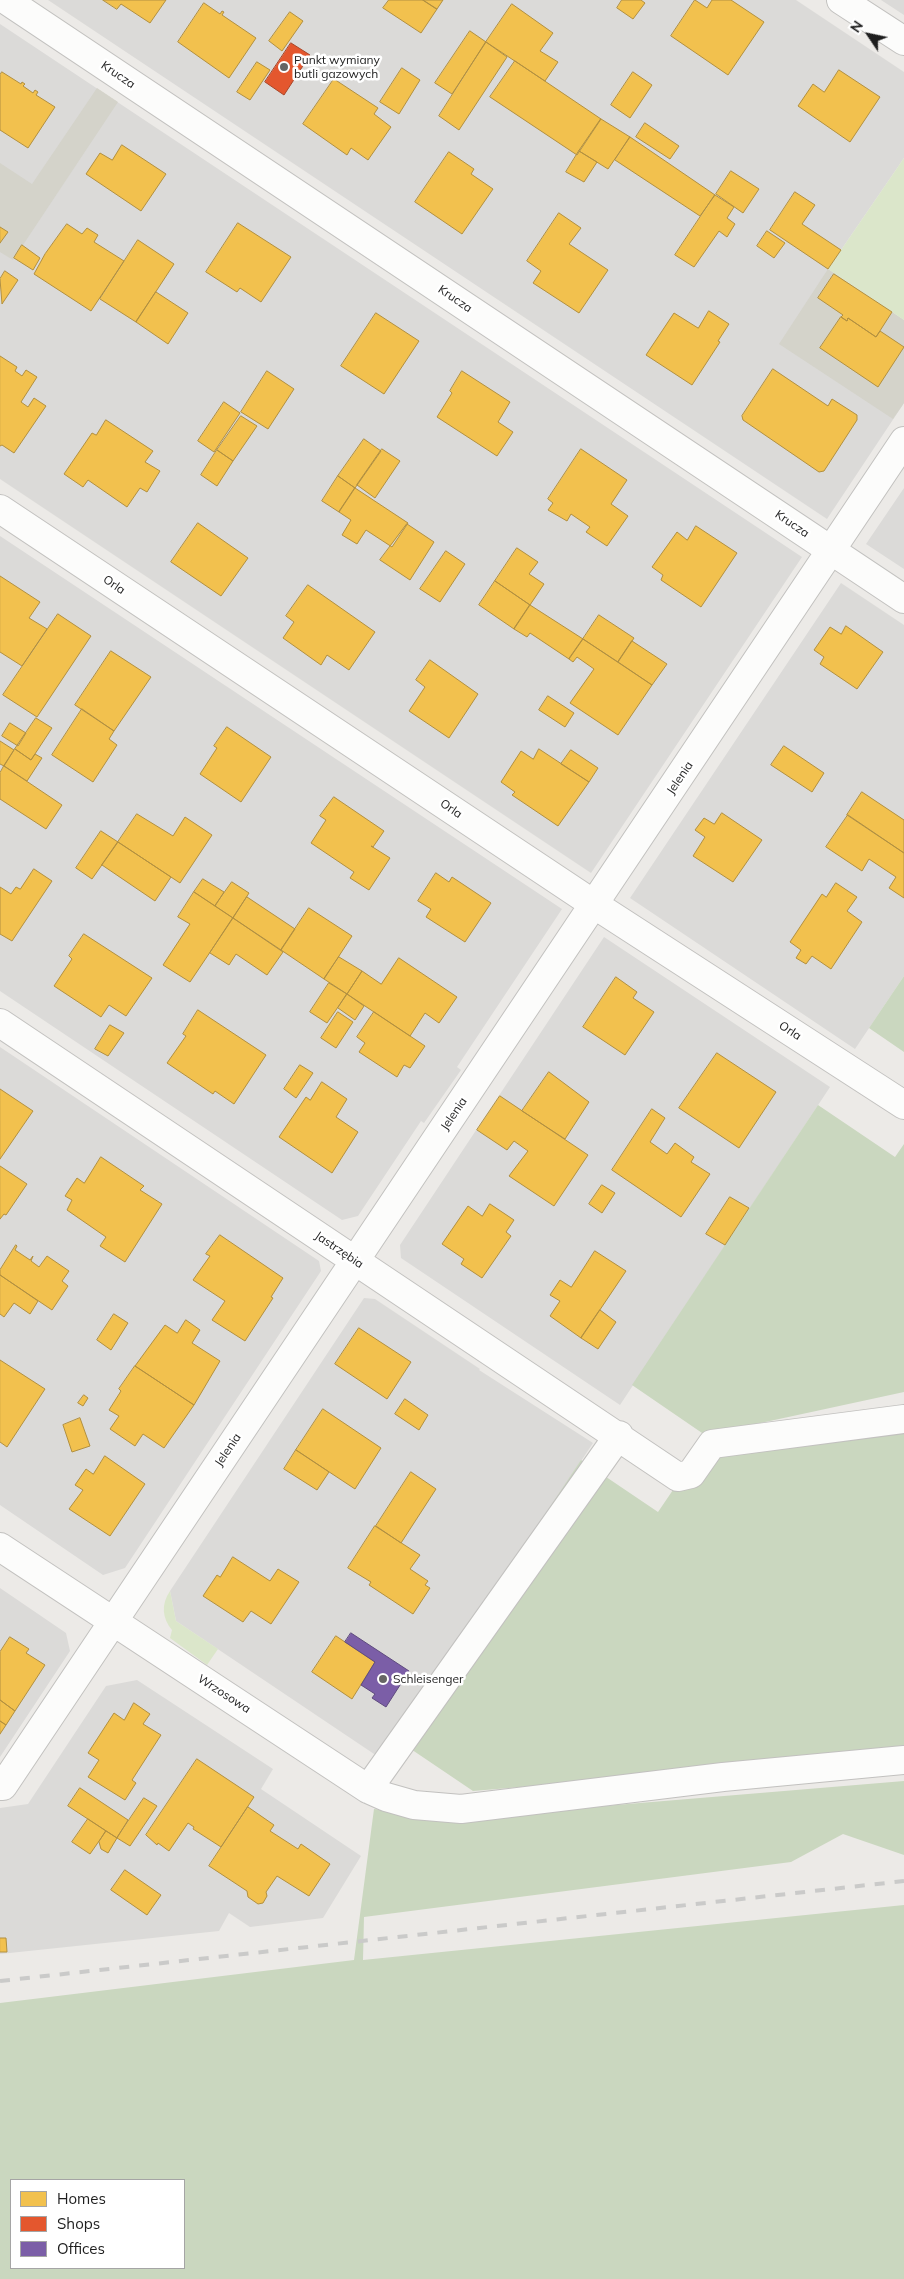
<!DOCTYPE html>
<meta charset="utf-8">
<style>
body{margin:0}
#map{position:relative;width:904px;height:2279px;overflow:hidden;background:#eceae7;font-family:Mulish,sans-serif}
canvas{display:block}
.legend{position:absolute;left:10px;top:2179px;width:175px;height:90px;box-sizing:border-box;background:#fff;border:1px solid #a5a5a5;margin:0;padding:6px 9px;list-style:none;font-size:15px;color:#1e1e1e}
.legend li{display:flex;align-items:center;gap:10px;height:25px}
.legend b{width:25px;border:1px solid #a5a5a5}
.north{position:absolute;left:844px;top:10px;width:50px;height:50px;-webkit-text-stroke:4px #fff;paint-order:stroke;rotate:304deg;font-size:14px;font-weight:700;line-height:20px;text-align:center;color:#1e1e1e}
.north::after{content:'';display:block;margin:auto;width:18px;height:22px;background:#1e1e1e;clip-path:polygon(50% 0,100% 100%,50% 72%,0 100%)}
</style>
<div id="map">
<canvas width="904" height="2279"></canvas>
<ul class="legend">
<li><b style="height:14px;background:#f2c14e"></b>Homes</li>
<li><b style="height:14px;background:#e4572e"></b>Shops</li>
<li><b style="height:14px;background:#7b5ea7"></b>Offices</li>
</ul>
<div class="north">N</div>
</div>
<script>
const ctx = document.querySelector('canvas').getContext('2d');
ctx.lineJoin = 'round';
function paint(path, color) { ctx.fillStyle = color; ctx.fill(path, 'evenodd'); }
function strokePath(path, color, width, dash) { ctx.strokeStyle = color; ctx.lineWidth = width; ctx.lineCap = dash ? 'butt' : 'round'; ctx.setLineDash(dash || []); ctx.stroke(path); }
function drawText(font, color, halo, rows, align = 'center') {
  ctx.font = font + ' Mulish,sans-serif'; ctx.lineWidth = 5; ctx.setLineDash([]); ctx.textBaseline = 'middle'; ctx.strokeStyle = halo; ctx.fillStyle = color; for (const [text, x, y, turn = 0] of rows) {
    ctx.save(); ctx.translate(x, y); ctx.rotate((+turn || 0) * Math.PI / 180); ctx.textAlign = isNaN(turn) ? turn : align; if (halo) ctx.strokeText(text, 0, 0); ctx.fillText(text, 0, 0); ctx.restore();
  }
}
const residential = new Path2D(`
 M48 0H796L904 72V158L828 269 904 320V403L827 519Z
 M881 0H904V15Z
 M0 24 802 557 591 873 0 479Z
 M904 488V569L866 544Z
 M0 536 562 909 457 1067 461 1070 424 1123 421 1121 358 1216 342 1220 0 991Z
 M841 583 904 625V976L855 1049 630 898Z
 M604 937 830 1087 620 1405 401 1258 400 1245Z
 M0 1047 319 1261 321 1271 125 1568 103 1575 0 1505Z
 M364 1298 375 1299 480 1369 479 1370 593 1443 383 1760 176 1621 170 1591Z
 M0 1588 66 1633 70 1651 0 1757Z
 M137 1680 273 1769 261 1789 361 1856 323 1918 250 1927 229 1913 219 1931 0 1954V1808L28 1804 106 1686Z`);
const construction = new Path2D(`
 M97 88 118 102 13 260 0 252V163L32 184Z
 M828 269 904 320V403L893 419 779 344Z`);
const grass = new Path2D(`
 M904 158V320L828 269Z
 M170 1591 176 1621 218 1649 207 1665 170 1638 172 1630C162 1618 161 1604 170 1591Z`);
const forest = new Path2D(`
 M904 976V1052L869 1028Z
 M818 1105 895 1157 904 1144V1392L705 1435 632 1385Z
 M904 1423V1755L473 1791 396 1739 581 1460 658 1512 692 1462Z
 M904 1781V1855L843 1834 791 1862 364 1917 363 1960 904 1905V2279H0V2003L354 1960 374 1809 460 1818ZM11 2180H184V2268H11Z`);
const homes = new Path2D(`
 M103 0H166L150 23 121 4 117 9Z
 M389 0H423L437 9 421 33 383 8Z
 M423 0H443L437 9Z
 M622 0H641L645 3 633 19 617 8Z
 M695 0 707 8 712 0H731L764 22 728 75 671 36Z
 M204 3 220 14 222 11 224 12 222 15 256 38 229 78 178 42Z
 M512 4 553 33 540 51 558 62 545 81 486 42Z
 M290 12 303 21 282 51 269 41Z
 M470 31 486 42 452 94 435 83Z
 M486 42 507 57 459 130 439 116Z
 M515 61 601 119 577 155 490 97Z
 M257 62 270 70 250 100 237 92Z
 M402 68 420 80 399 114 380 102Z
 M839 70 880 97 850 142 798 106 813 84 824 92Z
 M2 72 21 84 22 82 25 84 23 86 33 93 35 90 38 92 36 95 55 107 28 148 0 130V75Z
 M633 72 652 85 630 118 611 105Z
 M334 79 378 108 374 114 391 127 368 160 351 148 347 155 303 124Z
 M601 119 630 137 608 169 579 151Z
 M645 123 679 146 670 159 636 137Z
 M630 137 715 195 700 216 615 160Z
 M122 145 166 174 141 211 86 174 100 153 112 160Z
 M579 151 597 162 584 182 566 172Z
 M449 152 474 169 471 174 493 189 462 234 415 202Z
 M731 171 759 189 743 213 716 194Z
 M795 192 815 205 802 224 841 250 828 269 770 230Z
 M715 195 734 207 727 218 735 224 727 237 719 231 694 267 675 255Z
 M559 213 581 228 569 244 608 270 579 313 533 283 541 271 527 261Z
 M238 223 291 257 261 302 240 288 237 292 206 272Z
 M67 224 82 234 87 228 98 235 94 242 124 261 91 311 34 274 45 254Z
 M0 227 8 232 0 243Z
 M767 231 785 243 774 258 757 246Z
 M138 240 174 264 136 322 100 299Z
 M22 245 40 258 33 270 14 258Z
 M5 271 18 280 2 304 0 279Z
 M834 274 892 312 876 337 848 318 847 321 841 317 843 315 818 298Z
 M156 292 188 313 168 344 136 322Z
 M709 311 729 324 718 341 720 342 692 385 646 355 674 313 698 328Z
 M376 313 419 341 384 394 341 366Z
 M841 317 847 321 848 318 876 337 880 331 904 347 878 387 820 348Z
 M0 356 17 367 15 371 22 376 26 370 37 377 21 402 28 407 34 398 46 406 14 453 2 445 0 446Z
 M773 369 828 406 832 399 857 415V420L824 471 819 472 743 420 742 416Z
 M267 371 294 389 268 429 241 412Z
 M462 371 510 402 498 422 513 432 497 456 437 417 452 393 450 391Z
 M224 402 240 413 214 452 198 441Z
 M241 416 257 426 233 461 217 450Z
 M106 420 153 451 145 462 160 471 147 492 140 488 127 507 88 480 83 487 64 474 92 433 96 435Z
 M364 439 381 451 355 488 338 476Z
 M382 449 400 461 375 498 357 485Z
 M581 449 627 480 611 504 628 516 607 546 586 532 590 527 571 514 567 521 548 510 553 503 548 499Z
 M217 450 233 461 217 486 201 475Z
 M338 476 355 488 339 512 322 501Z
 M355 488 408 523 392 547 366 530 357 544 342 535 351 520 339 512Z
 M198 523 248 558 221 596 171 562Z
 M407 524 434 542 410 580 380 560Z
 M696 526 737 553 701 607 661 580 663 575 652 567 677 532 687 540Z
 M517 548 538 562 529 574 544 584 530 605 495 581Z
 M446 551 465 564 440 602 420 589Z
 M0 576 40 602 29 618 47 629 22 666 0 652Z
 M495 581 530 605 514 629 479 605Z
 M308 585 375 632 349 670 327 655 321 665 283 638 294 622 286 616Z
 M530 605 583 639 569 659 530 633 527 637 514 629Z
 M58 614 91 636 37 717 3 695Z
 M599 615 634 638 618 662 583 639Z
 M846 626 883 652 857 689 820 664 824 657 814 650 830 627 841 634Z
 M583 639 652 685 618 735 570 703 594 669 577 657 573 662 569 659Z
 M632 641 667 664 652 685 618 662Z
 M111 651 151 677 114 731 75 705Z
 M430 660 478 694 449 738 409 711 425 687 416 680Z
 M548 696 574 713 565 727 539 710Z
 M82 709 114 731 109 739 117 745 93 782 52 755Z
 M36 718 52 728 31 760 15 749Z
 M10 723 26 733 18 746 2 736Z
 M227 727 271 757 241 802 200 774 217 748 214 746Z
 M0 741 14 750 4 766 0 764Z
 M784 746 824 773 812 792 771 765Z
 M15 749 31 760 35 754 42 758 27 781 4 766Z
 M539 749 589 782 558 826 512 795 515 792 501 782 521 751 533 759Z
 M571 750 598 768 589 782 561 764Z
 M4 766 62 805 46 829 0 799V773Z
 M862 792 904 820V853L847 815Z
 M334 797 384 831 373 847 371 846 390 858 369 890 350 878 354 872 311 843 326 820 320 816Z
 M722 813 762 840 733 882 693 856 705 837 695 830 704 818 714 824Z
 M137 814 173 836 185 817 212 835 180 883 118 842Z
 M848 815 904 853V898L889 888 896 877 869 859 862 871 826 847Z
 M101 831 118 842 92 879 76 868Z
 M118 842 171 877 155 901 102 865Z
 M34 869 52 881 12 941 0 934V887L11 894 16 887 20 889Z
 M436 873 449 882 452 877 491 903 465 942 426 917 431 909 418 901Z
 M203 879 224 892 215 906 194 892Z
 M232 882 249 893 233 918 215 906Z
 M836 883 857 897 847 911 862 922 831 969 812 956 806 964 796 958 801 950 790 942 822 894 826 897Z
 M194 892 233 918 190 982 163 965 190 924 178 917Z
 M247 897 295 929 281 950 233 918Z
 M309 908 352 936 324 979 281 950Z
 M233 918 283 952 267 975 236 954 229 965 210 953Z
 M84 934 152 978 126 1016 109 1005 101 1017 54 986 72 959 69 956Z
 M339 957 362 971 347 994 324 979Z
 M399 958 457 997 439 1023 425 1013 410 1036 347 994 362 971 381 984Z
 M616 977 637 992 633 998 654 1012 625 1055 583 1027Z
 M329 983 347 994 327 1023 310 1012Z
 M347 994 364 1006 355 1020 338 1008Z
 M198 1010 266 1055 234 1104 215 1091 213 1094 167 1063 186 1036 183 1034Z
 M338 1012 353 1022 336 1048 321 1038Z
 M374 1012 425 1046 410 1068 404 1065 397 1077 359 1052 365 1043 357 1037Z
 M110 1025 124 1033 108 1056 95 1049Z
 M717 1053 776 1092 739 1148 679 1108Z
 M300 1065 313 1073 296 1098 284 1089Z
 M549 1072 589 1102 565 1139 522 1111Z
 M322 1082 347 1099 336 1117 358 1132 332 1173 279 1137 306 1097 310 1100Z
 M0 1089 33 1111 0 1159Z
 M500 1096 588 1155 554 1206 509 1176 528 1151 514 1141 507 1150 477 1130Z
 M652 1109 665 1118 650 1142 667 1154 675 1143 694 1157 691 1162 710 1174 681 1217 612 1170Z
 M101 1157 144 1186 140 1190 162 1204 125 1262 100 1246 106 1237 67 1210 72 1200 65 1196 77 1178 84 1183Z
 M0 1166 27 1184 6 1215 4 1214 0 1219Z
 M602 1185 615 1193 602 1213 589 1204Z
 M730 1197 749 1208 725 1245 706 1234Z
 M490 1204 514 1220 506 1232 511 1236 482 1278 461 1264 464 1259 442 1244 468 1206 482 1216Z
 M220 1235 283 1278 271 1297 273 1298 245 1341 212 1320 225 1301 193 1280 210 1256 206 1254Z
 M16 1245 17 1246 15 1250 30 1260 33 1256 31 1261 39 1267 47 1256 69 1271 62 1281 68 1286 52 1310 0 1275V1270Z
 M595 1251 626 1271 581 1338 550 1316 560 1301 550 1295 560 1280 571 1287Z
 M0 1275 38 1301 30 1314 14 1303 4 1317 0 1314Z
 M600 1310 616 1322 598 1349 581 1338Z
 M114 1314 128 1323 111 1350 97 1340Z
 M186 1320 200 1330 192 1343 220 1361 194 1405 135 1366 165 1325 177 1333Z
 M359 1328 411 1362 387 1399 335 1364Z
 M0 1360 45 1389 7 1447 0 1442Z
 M135 1366 194 1405 164 1448 143 1434 135 1446 110 1429 119 1416 109 1410 121 1391 119 1389Z
 M84 1395 88 1398 83 1406 78 1403Z
 M405 1399 428 1415 419 1430 395 1414Z
 M323 1409 381 1448 355 1489 296 1450Z
 M80 1418 90 1446 72 1452 63 1425Z
 M296 1450 329 1472 317 1490 284 1469Z
 M105 1456 145 1484 110 1536 69 1509 83 1490 75 1485 86 1469 93 1474Z
 M411 1472 436 1489 401 1543 376 1526Z
 M375 1526 420 1555 410 1569 428 1581 425 1585 430 1588 413 1614 369 1585 371 1582 348 1568Z
 M233 1557 270 1581 278 1569 299 1582 271 1624 251 1611 243 1622 203 1596 217 1575 220 1577Z
 M336 1636 375 1662 352 1699 312 1672Z
 M10 1637 29 1649 26 1653 45 1665 15 1711 0 1700V1652Z
 M0 1700 15 1711 6 1725 0 1721Z
 M134 1703 150 1714 143 1724 161 1735 132 1780 136 1783 125 1800 88 1777 99 1760 88 1753 114 1713 124 1720Z
 M0 1721 6 1725 0 1734Z
 M197 1759 254 1797 221 1847 193 1829 194 1827 188 1823 169 1851 158 1843 157 1845 146 1835Z
 M80 1788 128 1820 117 1838 68 1806Z
 M144 1798 157 1806 130 1846 117 1838Z
 M248 1807 274 1825 270 1831 298 1849 301 1844 330 1864 309 1896 277 1876 266 1892 267 1896 263 1903 258 1904 248 1897 247 1891 209 1866Z
 M88 1819 106 1831 90 1854 72 1842Z
 M106 1831 117 1838 108 1853 101 1849 99 1842Z
 M125 1870 161 1895 147 1915 111 1890Z
 M0 1938H6L7 1952H0Z`);
const shops = new Path2D(`
 M291 43 310 55 284 95 265 82Z`);
const offices = new Path2D(`
 M351 1633 409 1671 386 1707 372 1698 375 1694 361 1685 375 1662 345 1642Z`);
const street = new Path2D(`
 M6 0 904 599
 M841 0 904 41
 M0 509 595 905 904 1105
 M0 1023 678 1477 691 1474 712 1444 904 1419
 M0 1547 368 1789 386 1797 414 1805 461 1809 723 1777 904 1760
 M0 1786H3L904 441
 M368 1789 619 1435`);
const rail = new Path2D(`
 M0 1981 904 1881`);
const markers = [
 [284,67,5,"#666564"],
 [383,1679,5,"#666564"]
];
const poiNames = [
 ["Punkt wymiany",294,60],
 ["butli gazowych",294,74],
 ["Schleisenger",393,1679]
];
const streetNames = [
 ["Krucza",118,75,34],
 ["Krucza",455,299,34],
 ["Krucza",792,524,34],
 ["Orla",114,585,34],
 ["Jelenia",680,778,-56],
 ["Orla",451,809,34],
 ["Orla",790,1031,33],
 ["Jelenia",454,1114,-56],
 ["Jastrzębia",339,1250,34],
 ["Jelenia",228,1450,-56],
 ["Wrzosowa",224,1694,33]
];
paint(residential, '#dbdad8');
paint(construction, '#d4d3ca');
paint(grass, '#dbe6ca');
paint(forest, '#cad7bf');
paint(homes, '#f2c14e');
strokePath(homes, '#b29040', 1);
paint(shops, '#e4572e');
strokePath(shops, '#a94629', 1);
paint(offices, '#7b5ea7');
strokePath(offices, '#5f4b7e', 1);
strokePath(street, '#c2c1bf', 30);
strokePath(street, '#fcfcfb', 28);
strokePath(rail, '#cacac9', 4, [10, 10]);
for (const [x, y, r, color] of markers) { const dot = new Path2D(); dot.arc(x, y, r, 0, 2 * Math.PI); ctx.fillStyle = color; ctx.fill(dot); strokePath(dot, '#fff', 2); }
drawText('12px', '#1e1e1e', '#fff', poiNames, 'left');
drawText('12px', '#1e1e1e', '#fff', streetNames);
</script>
